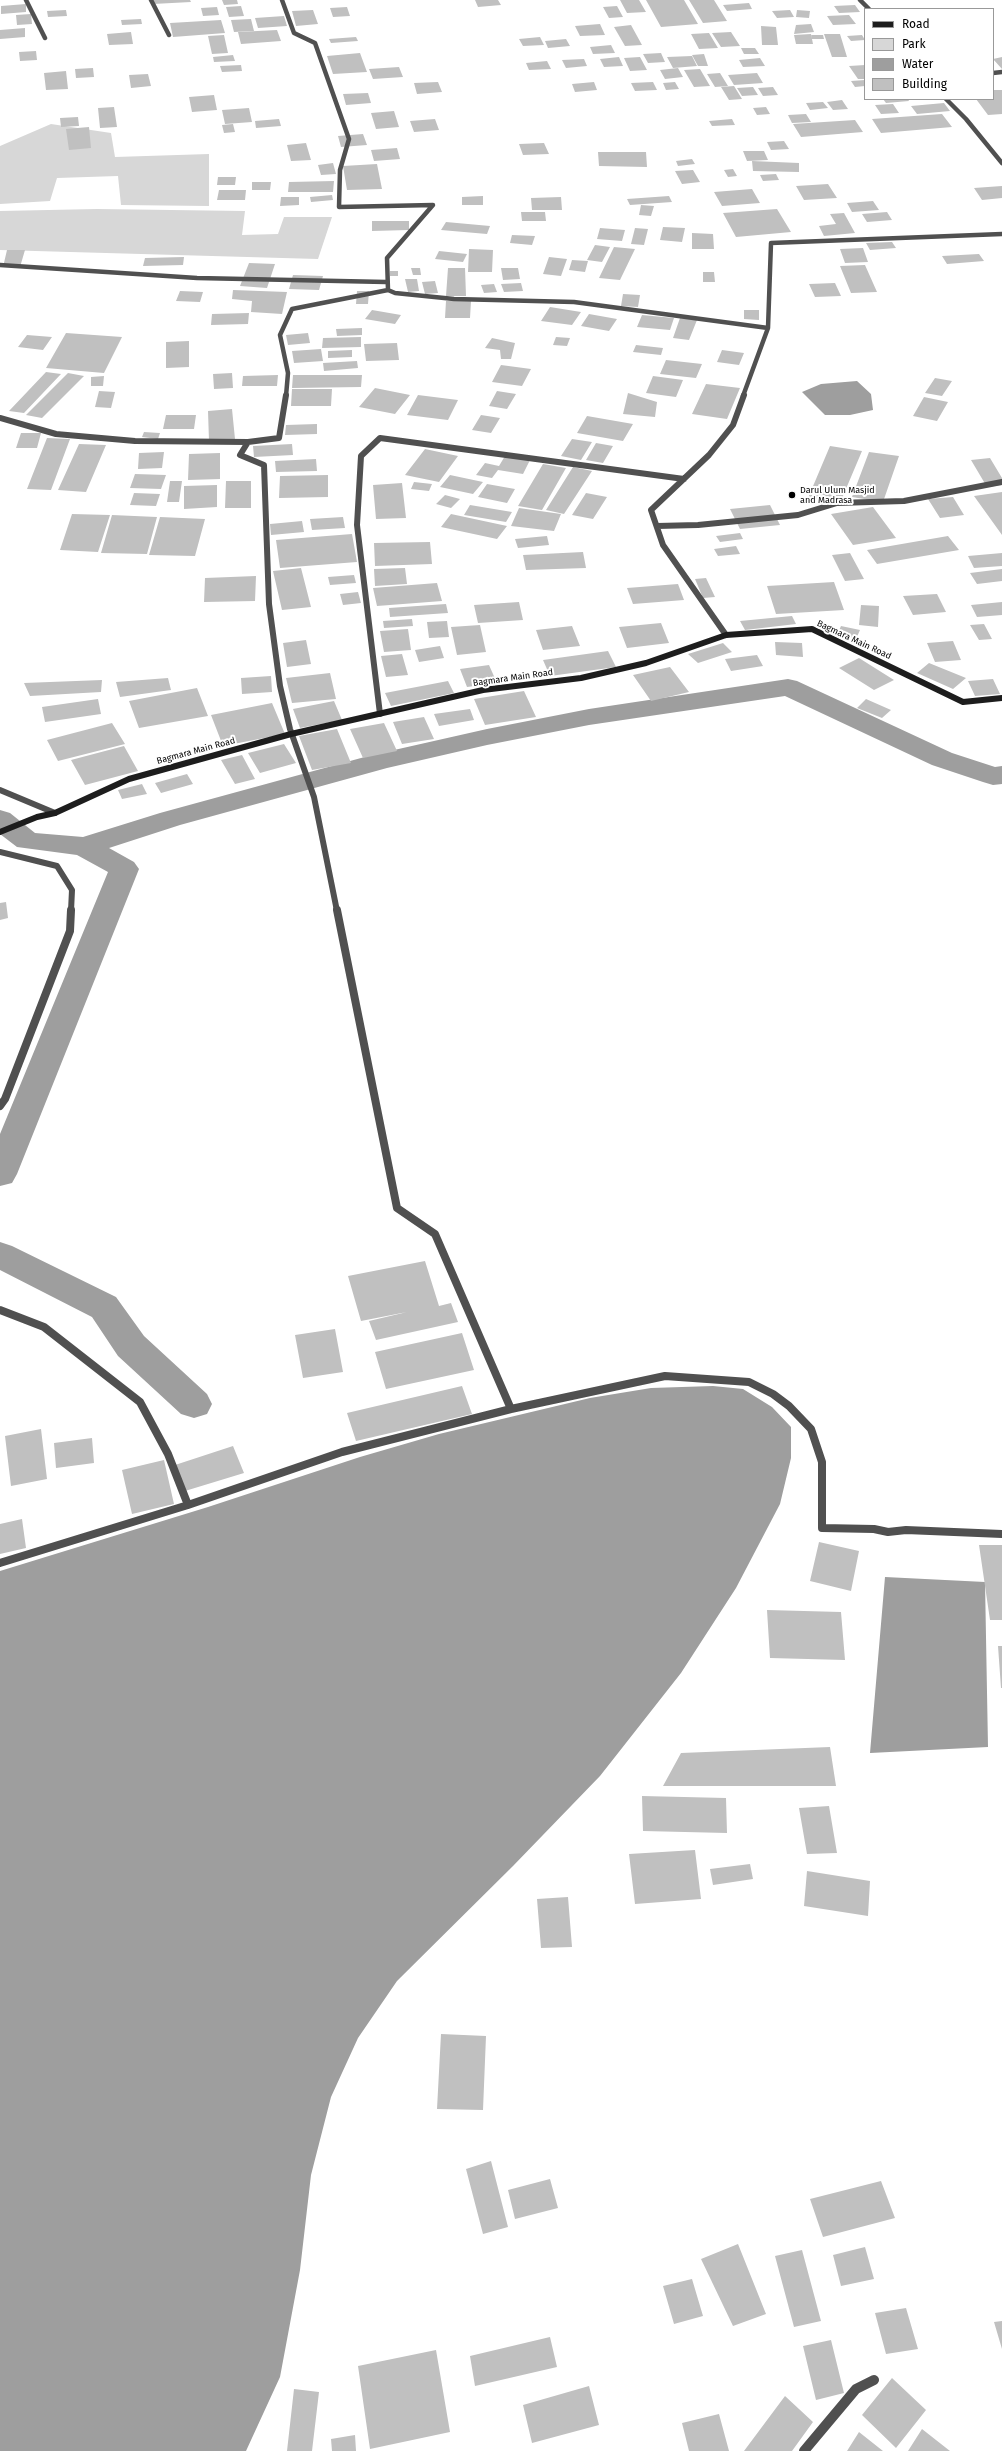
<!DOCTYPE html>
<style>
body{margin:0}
#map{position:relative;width:1002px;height:2451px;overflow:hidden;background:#fff;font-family:"Fira Sans",sans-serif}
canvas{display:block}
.legend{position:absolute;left:864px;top:8px;width:130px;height:92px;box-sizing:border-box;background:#fff;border:1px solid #999;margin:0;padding:5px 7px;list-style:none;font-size:12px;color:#000}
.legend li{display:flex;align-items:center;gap:8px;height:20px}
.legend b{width:20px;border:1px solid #999}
</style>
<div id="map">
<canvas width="1002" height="2451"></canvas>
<ul class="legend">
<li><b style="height:5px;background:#1d1d1d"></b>Road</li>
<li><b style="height:11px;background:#d7d7d7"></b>Park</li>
<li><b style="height:11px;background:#9e9e9e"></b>Water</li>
<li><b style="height:11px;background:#c0c0c0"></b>Building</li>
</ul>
</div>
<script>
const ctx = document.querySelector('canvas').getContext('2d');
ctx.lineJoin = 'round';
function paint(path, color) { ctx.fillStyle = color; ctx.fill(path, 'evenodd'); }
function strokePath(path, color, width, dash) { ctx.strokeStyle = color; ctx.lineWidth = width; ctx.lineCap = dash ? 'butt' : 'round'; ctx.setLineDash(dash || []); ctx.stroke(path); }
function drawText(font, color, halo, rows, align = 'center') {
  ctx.font = font + ' "Fira Sans",sans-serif'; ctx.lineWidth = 4; ctx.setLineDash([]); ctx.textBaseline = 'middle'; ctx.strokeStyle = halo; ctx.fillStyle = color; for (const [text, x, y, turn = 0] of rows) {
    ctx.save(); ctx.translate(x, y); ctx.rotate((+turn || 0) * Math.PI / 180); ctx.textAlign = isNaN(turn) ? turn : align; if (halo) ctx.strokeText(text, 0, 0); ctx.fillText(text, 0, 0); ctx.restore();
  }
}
const green = new Path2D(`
 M51 124 111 133 115 157 209 154V206L121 205 118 176 57 178 50 201 0 204V146Z
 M97 209 245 211 242 235 278 234 284 217H332L318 259 0 250V211Z`);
const water = new Path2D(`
 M857 381 871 394 873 410 850 415H825L802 392 821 384Z
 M713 1386 743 1389 772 1407 791 1427V1458L780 1504 736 1588 681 1673 600 1776 513 1866 397 1981 358 2038 331 2097 311 2175 300 2270 280 2377 246 2451H0V1571L208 1507 360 1457 439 1434 590 1398 651 1388Z
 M885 1577 985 1582 988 1747 870 1753Z`);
const canal = new Path2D(`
 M788 679 797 681 952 753 995 767 1002 766V784L993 785 983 782 932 765 785 696 589 725 487 745 387 768 180 825 109 848 134 862 139 869 17 1174 12 1183 0 1186V1134L108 872 77 855 17 847 0 834V810L10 813 35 833 83 837 160 813 372 755 487 729 589 709Z
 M0 1242 12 1246 116 1297 144 1336 207 1394 212 1404 207 1414 194 1418 181 1414 118 1356 92 1317 0 1270Z`);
const building = new Path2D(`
 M152 0H190L191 2 153 4Z
 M222 0H237L238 4 224 5Z
 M475 0H498L501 5 478 7Z
 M620 0H639L646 12 627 13Z
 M646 0H684L698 24 661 27Z
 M689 0H714L727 21 703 23Z
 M749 3 752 9 727 11 723 5Z
 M26 4V12L1 14V6Z
 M855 5 860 12 839 13 834 6Z
 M241 6 244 16 229 17 226 7Z
 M617 6 623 17 609 18 603 7Z
 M217 7 219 15 203 16 201 8Z
 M347 7 350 16 333 17 330 8Z
 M66 10 67 16 48 17 47 11Z
 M313 10 318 24 296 26 292 11Z
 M790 10 794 17 777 18 772 11Z
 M797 10 810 11 809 18 796 17Z
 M31 14 32 24 17 25 16 15Z
 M849 15 856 24 833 25 827 16Z
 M284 16 287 26 258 28 255 18Z
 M141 19 142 24 122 25 121 20Z
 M251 19 254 31 234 32 231 20Z
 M221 20 225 33 173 37 170 23Z
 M600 24 605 35 580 36 575 26Z
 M811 24 814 32 794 34 796 25Z
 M631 25 642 45 625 46 614 27Z
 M761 26 776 27 778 45H762Z
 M25 28V37L0 39V30Z
 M277 30 281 41 241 44 238 32Z
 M131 32 133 44 109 45 107 34Z
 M731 32 740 46 721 47 712 33Z
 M709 33 718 48 699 49 691 34Z
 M811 34 813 44H796L794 35Z
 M824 34H840L847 57H832Z
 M224 35 228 53 212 54 208 36Z
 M811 35H823L824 39H812Z
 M862 35 865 40 851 41 847 36Z
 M356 37 358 41 331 43 329 39Z
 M540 37 544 45 523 46 519 39Z
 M566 39 570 46 548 48 545 41Z
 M611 45 615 53 593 54 590 47Z
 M741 48H755L759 54H744Z
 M36 51 37 60 20 61 19 52Z
 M360 53 367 72 333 74 327 56Z
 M661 53 665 62 648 63 643 54Z
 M704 54 708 66H698L692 55Z
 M233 55 235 61 214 62 213 57Z
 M692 56 697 66 673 68 667 57Z
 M619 57 623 66 604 67 600 59Z
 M640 57 647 70 630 71 624 58Z
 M1002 57V69L993 59Z
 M760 58 765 66 743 67 739 60Z
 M584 59 587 66 566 68 562 60Z
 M547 61 551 69 529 70 526 63Z
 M241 65 242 71 222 72 220 66Z
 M865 65V79H858L849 66Z
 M399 67 403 77 373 79 369 69Z
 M93 68 94 77 76 78 75 69Z
 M678 68 683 77 665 79 660 70Z
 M700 69 710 86 694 87 684 70Z
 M66 71 68 89 46 90 44 73Z
 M720 73 728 86 715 87 707 74Z
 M757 73 763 83 734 85 728 75Z
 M148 74 151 86 131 88 129 75Z
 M865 80V86L855 87 851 81Z
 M438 82 442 92 417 94 414 83Z
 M594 82 597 90 575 92 572 84Z
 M653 82 657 90 635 91 631 83Z
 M675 82 679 89 666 90 663 83Z
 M734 86 742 99 729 100 721 87Z
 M753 87 758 95 742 96 737 88Z
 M773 87 778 95 763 96 758 88Z
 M993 90H1002V114L988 115 976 99H993Z
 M368 93 371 103 346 105 343 94Z
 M214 95 217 110 192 112 189 97Z
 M883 99H908L909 101 886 103Z
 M842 100 848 109 833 110 827 102Z
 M823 102 828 108 810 110 806 103Z
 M944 103 950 111 917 114 911 106Z
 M893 104 899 113 881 114 875 105Z
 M114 107 117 127 100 128 98 108Z
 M766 107 770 114 757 115 753 108Z
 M249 108 252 122 225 124 222 110Z
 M394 111 399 127 376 129 371 113Z
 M806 114 811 122 792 123 788 115Z
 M942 114 952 127 881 133 872 119Z
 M78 117 79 126 61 127 60 118Z
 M279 119 281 126 256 128 255 121Z
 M435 119 439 130 414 132 410 121Z
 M732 119 735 125 712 126 709 121Z
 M855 120 863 132 801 137 793 124Z
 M233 124 235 132 224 133 222 125Z
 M89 127 91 148 69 150 66 129Z
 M363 134 367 145 341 147 338 136Z
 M784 141 789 149 771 150 767 142Z
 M306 143 311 160 291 161 287 145Z
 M544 143 549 154 523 155 519 144Z
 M397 148 400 159 374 161 371 150Z
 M743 151H764L768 160 747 161Z
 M598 152H646L647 167 599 166Z
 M692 159 695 164 678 166 676 161Z
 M752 161 799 163V172L753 171Z
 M333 163 336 174 321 175 318 165Z
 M377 164 382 189 347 190 343 166Z
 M733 169 737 176 728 177 724 170Z
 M693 170 700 182 682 184 675 171Z
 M776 174 779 180 763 181 760 175Z
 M218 177H236L235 185H217Z
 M334 181 333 192H288L289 182Z
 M252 182H271L270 190H252Z
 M828 184 837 198 804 200 796 186Z
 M1002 186V198L982 200 974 188Z
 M752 189 760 203 722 206 714 192Z
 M219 190H246L245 200H217Z
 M332 195 333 200 311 202 310 197Z
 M483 196V205H462V197Z
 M669 196 672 202 630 205 627 199Z
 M281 197H299V205L280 206Z
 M561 197 562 210H532L531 198Z
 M873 201 879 210 852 212 847 203Z
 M641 205 654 206 651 216 639 215Z
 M777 209 791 232 736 237 723 213Z
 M521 212H545L546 221H522Z
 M887 212 892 220 867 222 862 214Z
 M844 213 855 233 824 236 819 226 836 224 830 214Z
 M372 221H409V230L372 231Z
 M446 222 490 226 487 234 441 230Z
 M663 227 685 228 682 242 660 240Z
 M600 228 625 230 622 241 597 239Z
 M635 228 648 229 644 245 631 244Z
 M692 233 713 234 714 249H692Z
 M512 235 535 236 532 245 510 243Z
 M892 242 896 248 870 250 866 243Z
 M595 245 610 247 602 262 587 260Z
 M614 247 635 249 620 280 599 278Z
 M863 248 868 262 845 263 840 249Z
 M469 249 493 250 492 272H468Z
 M7 250H25L20 267H3Z
 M439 251 467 254 463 262 435 259Z
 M979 254 984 261 947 264 942 256Z
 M184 257 183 265 143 266 145 258Z
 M549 257 567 259 561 276 543 274Z
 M572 260 588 261 585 272 569 270Z
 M249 263 275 264 267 288 240 286Z
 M865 265 877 292 851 293 840 266Z
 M411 268H420L421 275H413Z
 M448 268H465L466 296H446Z
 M501 268H518L520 279 503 280Z
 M390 271H398V276H390Z
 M703 272H714L715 282H703Z
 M293 275 323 276 319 290 289 289Z
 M405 279H417L419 291 408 292Z
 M435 281 438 293 425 294 422 282Z
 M521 283 523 291 504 292 501 284Z
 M835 283 841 296 815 297 809 284Z
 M494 284 497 292 484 293 481 285Z
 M233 290 287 292 282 314 251 312 252 301 232 299Z
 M180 291 203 292 200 302 176 301Z
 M357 291H369L368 304H356Z
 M623 294 640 295 638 307 621 306Z
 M446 301H471L470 318H445Z
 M550 307 581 312 572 325 541 321Z
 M372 310 401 315 395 324 365 319Z
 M744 310H759V320L744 319Z
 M249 313 248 324 211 325 212 314Z
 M589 314 617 319 609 331 581 326Z
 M642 315 674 318 670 330 637 327Z
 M680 318 697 320 689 340 673 338Z
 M362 328V335L337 336 336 329Z
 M66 333 122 337 104 373 46 368Z
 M308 333 310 343 288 345 286 335Z
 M27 335 52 337 43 350 18 347Z
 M361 337V347L322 348 323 338Z
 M556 337 570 338 567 346 553 345Z
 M492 338 515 343 511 359H501L500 350 485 348Z
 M189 341V367L166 368V342Z
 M397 343 399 360 366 361 364 344Z
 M636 345 663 348 661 355 633 352Z
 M321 349 323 361 294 363 292 351Z
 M352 350V357L328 358V351Z
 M722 350 744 353 739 365 717 362Z
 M666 360 702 364 696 378 660 374Z
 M357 361 358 368 324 371 323 363Z
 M501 365 531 369 522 386 492 382Z
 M46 372 61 374 24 413 9 411Z
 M68 373 84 376 42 418 26 415Z
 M232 373 233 388 214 389 213 374Z
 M278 375 277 386H242L243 376Z
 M293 375H362L361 387 292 388Z
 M104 376 103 386H91V377Z
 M653 376 683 380 676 397 646 393Z
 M935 378 952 381 942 396 925 393Z
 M706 384 740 388 727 419 692 414Z
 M375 388 410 395 395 414 359 407Z
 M292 389H332L331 406H291Z
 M99 391 115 392 111 408 95 407Z
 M497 391 516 394 507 409 489 406Z
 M628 393 657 402 655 417 623 414Z
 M418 395 458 400 448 420 407 415Z
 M924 397 948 402 937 421 913 416Z
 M232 409 235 439 209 441 208 411Z
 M166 415H196L194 429H163Z
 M481 415 500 418 491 433 472 430Z
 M587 416 633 424 623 441 577 433Z
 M317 424V434L285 435 286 425Z
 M144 432 160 433 158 439 142 437Z
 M21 433H41L37 448H16Z
 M47 438 70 439 51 490 27 489Z
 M572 439 592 442 581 460 561 456Z
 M596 443 613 446 603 463 586 460Z
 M79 444 106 445 86 492 58 490Z
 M292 444 293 455 254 457 253 446Z
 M830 446 862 451 840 503 808 498Z
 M425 449 458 456 439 482 405 475Z
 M164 452 162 468 138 469 139 453Z
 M869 452 899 456 883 502 852 497Z
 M220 453V479L188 480 189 454Z
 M505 456 530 460 523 474 498 470 492 478 476 475 485 463 499 466Z
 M990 458 1002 478V485L987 487 971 460Z
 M316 459 317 471 276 472 275 461Z
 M543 464 566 468 542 510 518 506Z
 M573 467 592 471 564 514 546 510Z
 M135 474 166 475 161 489 130 488Z
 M328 475V497L279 498 280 476Z
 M450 475 483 482 473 494 440 487Z
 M170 481H182L179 502H167Z
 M226 481H251V508H225Z
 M414 482 432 484 429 491 411 489Z
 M402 483 406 518 376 519 373 485Z
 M487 484 515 489 507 503 478 497Z
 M217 485V507L184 509V486Z
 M1002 492V535L974 496Z
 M134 493 160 494 156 506 130 505Z
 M586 493 607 497 593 519 572 515Z
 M445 495 460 499 451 508 436 504Z
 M953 497 964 515 940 518 928 499Z
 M470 505 512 512 506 522 464 515Z
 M770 505 780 525 740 529 730 509Z
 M873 507 896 538 853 545 831 514Z
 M519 508 561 514 554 531 511 526Z
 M72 514 110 515 98 552 60 550Z
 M451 514 507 526 497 539 441 527Z
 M112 515 157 517 147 554 101 553Z
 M160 517 205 519 195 556 149 555Z
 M343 517 345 528 312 530 310 519Z
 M302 521 304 532 271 535 270 524Z
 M740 533 743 539 720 542 716 536Z
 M352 534 357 562 280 568 276 540Z
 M547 536 549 545 518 548 515 539Z
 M948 536 959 550 877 564 867 550Z
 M430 542 432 564 375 566 374 543Z
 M736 546 740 554 718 556 714 549Z
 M583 552 586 568 526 570 523 555Z
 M850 553 864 579 845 581 832 555Z
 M1002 553V566L974 568 968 556Z
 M301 568 311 607 282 610 273 571Z
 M405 568 407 584 375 586 374 569Z
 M1002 569V581L977 584 970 573Z
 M354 575 356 583 330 585 328 577Z
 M256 576 255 601 204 602 205 578Z
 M706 578 715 597 703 598 695 579Z
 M834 582 844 610 776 614 767 586Z
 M437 583 442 601 377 606 373 588Z
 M678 584 684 600 633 604 627 588Z
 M358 592 361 603 343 605 340 594Z
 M937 594 946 612 913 615 903 596Z
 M519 602 523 620 478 623 474 605Z
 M1002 602V615L977 617 971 605Z
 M446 604 448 613 390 617 389 608Z
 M861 605 879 606 878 627 859 625Z
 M792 616 796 624 745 630 740 621Z
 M412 619 413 626 384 628 383 621Z
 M447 621 449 637 429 638 427 622Z
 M661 623 669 643 627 648 619 627Z
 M984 624 992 639 979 640 970 625Z
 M480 625 486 652 457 655 451 627Z
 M572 626 580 646 543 650 536 630Z
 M841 626 860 630 856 639 837 635Z
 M408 629 411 650 384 652 380 631Z
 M306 640 311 664 287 667 283 643Z
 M953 641 961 660 935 662 927 643Z
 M775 642 802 643 803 657 776 655Z
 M723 643 732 652 698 663 688 654Z
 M440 646 444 658 419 662 415 650Z
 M608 651 616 667 550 676 543 660Z
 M402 654 408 675 386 677 381 656Z
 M757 655 763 666 731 671 725 659Z
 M859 658 894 680 874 690 839 668Z
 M929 663 966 678 953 689 917 673Z
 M489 665 497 683 467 687 460 669Z
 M670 667 689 692 651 701 633 675Z
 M330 673 336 699 292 703 286 678Z
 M271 676 272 692 242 694 241 678Z
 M168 678 171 690 120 697 116 682Z
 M993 679 1000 694 975 696 968 681Z
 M102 680 101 692 30 696 24 683Z
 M448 681 454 693 391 706 385 693Z
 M197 688 208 716 139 728 129 701Z
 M524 691 536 717 485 725 474 699Z
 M98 699 101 714 45 722 42 707Z
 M866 699 891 710 882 718 857 708Z
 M334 701 342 720 300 728 293 709Z
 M272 703 285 734 223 746 211 715Z
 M470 709 474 720 439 726 434 714Z
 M424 717 434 739 402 744 393 722Z
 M112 723 125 744 58 761 47 740Z
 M384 723 397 751 363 758 350 729Z
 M337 729 351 763 312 770 299 736Z
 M284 744 296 763 260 773 248 753Z
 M124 746 138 771 85 785 71 760Z
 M242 755 255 779 235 784 221 760Z
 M187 774 193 784 161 793 155 783Z
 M142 784 147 794 122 799 118 790Z
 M6 902 8 918 0 920V903Z
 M425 1261 439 1306 451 1303 458 1322 376 1340 369 1321 407 1312 361 1321 348 1276Z
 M335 1329 343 1372 303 1378 295 1335Z
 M462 1333 474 1370 386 1389 375 1352Z
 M462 1386 472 1414 356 1441 347 1413Z
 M41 1429 47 1479 11 1486 5 1436Z
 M92 1438 94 1463 56 1468 54 1443Z
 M233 1446 244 1473 185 1491 175 1465Z
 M164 1460 174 1504 132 1514 122 1470Z
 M22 1519 26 1548 0 1554V1524Z
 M819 1542 859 1551 851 1591 810 1581Z
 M979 1545H1002V1620H990Z
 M767 1610 841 1612 845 1660 770 1658Z
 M998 1646H1002V1688H1001Z
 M830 1747 836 1786H663L681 1753Z
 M642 1796 726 1798 727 1833 643 1831Z
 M829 1806 837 1853 807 1854 799 1808Z
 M695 1850 701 1899 635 1904 629 1854Z
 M750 1864 753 1879 713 1885 710 1869Z
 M807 1871 870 1881 868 1916 804 1906Z
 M568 1897 572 1947 541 1948 537 1899Z
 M441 2034 486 2036 483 2110 437 2109Z
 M491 2161 508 2227 483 2234 466 2169Z
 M550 2179 558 2208 515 2219 508 2190Z
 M881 2181 895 2218 823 2237 810 2199Z
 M738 2244 766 2314 733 2326 701 2259Z
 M865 2247 874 2279 841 2286 833 2255Z
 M802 2250 821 2321 794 2327 775 2256Z
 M692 2279 703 2316 674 2324 663 2286Z
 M906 2308 918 2349 886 2354 875 2313Z
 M1002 2321V2349L994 2322Z
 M550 2337 557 2367 475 2386 470 2356Z
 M831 2340 844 2393 816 2400 803 2346Z
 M436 2350 450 2432 370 2449 358 2366Z
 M892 2378 926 2410 896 2448 862 2415Z
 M589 2386 599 2425 532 2443 523 2405Z
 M294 2389 319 2392 312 2451H287Z
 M785 2396 813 2422 792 2451H744Z
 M719 2414 729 2451H689L682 2423Z
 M922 2429 950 2451H908Z
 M859 2432 883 2451H847Z
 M355 2435 356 2451H332L331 2439Z`);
const streetFar3 = new Path2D(`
 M26 0 45 38
 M151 0 169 35
 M282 0 294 33 315 43 349 139 340 170 339 207 433 205 387 258 388 290 292 309 280 335 288 373 286 396
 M860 0 869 9
 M993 73 1002 72
 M946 99 966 119 1002 163
 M0 265 197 278 386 282
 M388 290 395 293 454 299 574 302 768 328
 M743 396 768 328 771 243 1002 234`);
const streetFar2 = new Path2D(`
 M286 395 279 438 248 442 240 455 264 465 269 604 280 686 290 729 314 797 337 911
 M0 418 56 434 135 441 248 442
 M657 526 698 525 798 515 837 503 904 501 1002 482
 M726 635 663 545 651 510 709 455 733 425 744 395
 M380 714 357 525 361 456 380 438 684 479
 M0 790 55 813
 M0 852 57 866 72 890 71 911`);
const streetFar1 = new Path2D(`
 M337 910 397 1208 435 1234 511 1409
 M0 1106 5 1099 70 931 71 910
 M0 1310 44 1327 140 1402 168 1454 188 1505
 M0 1563 188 1505 342 1452 511 1409 665 1376 749 1382 773 1394 789 1406 811 1429 822 1462V1528L874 1529 888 1532 906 1530 1002 1534`);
const street = new Path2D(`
 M804 2451 856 2389 874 2380`);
const secondary = new Path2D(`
 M0 832 37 817 55 813 129 779 291 734 483 690 581 678 646 663 726 635 812 629 963 702 1002 698`);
const markers = [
 [792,495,4,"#000"]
];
const farPoinames = [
 ["Darul Ulum Masjid",800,490],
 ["and Madrasa",800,500]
];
const farStreetnames = [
 ["Bagmara Main Road",854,640,25],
 ["Bagmara Main Road",513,678,-8],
 ["Bagmara Main Road",196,751,-15]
];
paint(green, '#d7d7d7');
paint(water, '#9e9e9e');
paint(canal, '#9e9e9e');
paint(building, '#c0c0c0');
strokePath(streetFar3, '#505050', 4.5);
strokePath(streetFar2, '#505050', 6);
strokePath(streetFar1, '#505050', 8);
strokePath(street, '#505050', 10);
strokePath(secondary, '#1d1d1d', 6);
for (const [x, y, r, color] of markers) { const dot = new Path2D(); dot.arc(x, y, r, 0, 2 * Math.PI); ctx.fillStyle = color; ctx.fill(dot); strokePath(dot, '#fff', 1.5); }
drawText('9px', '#000', '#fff', farPoinames, 'left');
drawText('9px', '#000', '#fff', farStreetnames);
</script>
